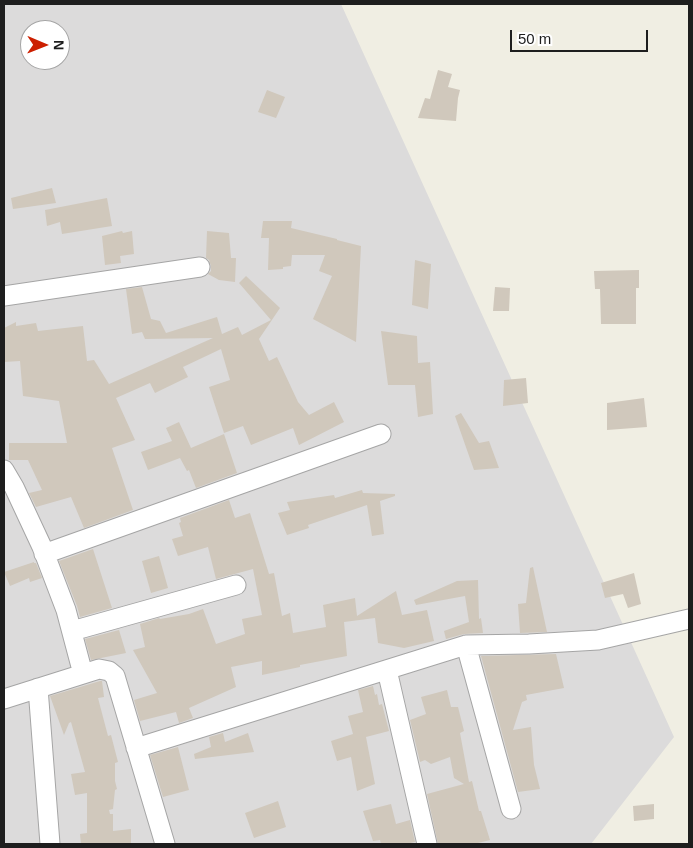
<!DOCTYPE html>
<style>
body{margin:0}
#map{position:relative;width:693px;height:848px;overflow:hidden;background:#f0eee3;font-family:Helvetica,sans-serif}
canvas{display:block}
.frame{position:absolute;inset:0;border:5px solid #1e1e1e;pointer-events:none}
.north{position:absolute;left:20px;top:20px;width:50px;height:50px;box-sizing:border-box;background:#fff;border:1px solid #a5a5a5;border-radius:50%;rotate:91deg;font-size:14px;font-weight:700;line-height:20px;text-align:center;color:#1e1e1e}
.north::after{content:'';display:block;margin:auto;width:18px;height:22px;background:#cc1f00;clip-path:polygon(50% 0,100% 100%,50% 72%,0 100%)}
.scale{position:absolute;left:510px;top:30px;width:138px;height:22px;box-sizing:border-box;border:2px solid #1e1e1e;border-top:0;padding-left:6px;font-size:15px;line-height:18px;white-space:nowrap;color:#1e1e1e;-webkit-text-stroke:4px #fff;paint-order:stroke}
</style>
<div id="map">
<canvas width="693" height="848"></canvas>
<div class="frame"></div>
<div class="north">N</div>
<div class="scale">50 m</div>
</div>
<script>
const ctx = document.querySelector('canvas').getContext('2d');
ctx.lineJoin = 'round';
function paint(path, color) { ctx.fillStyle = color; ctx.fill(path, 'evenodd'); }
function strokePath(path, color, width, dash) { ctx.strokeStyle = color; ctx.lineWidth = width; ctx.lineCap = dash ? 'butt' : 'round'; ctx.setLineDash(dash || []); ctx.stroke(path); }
const residential = new Path2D(`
 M4 4H341L674 737 591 844H4ZM30 30H60V60H30Z`);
const building = new Path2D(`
 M438 70 452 74 448 87 460 90 458 98 456 121 418 118 425 98 430 99Z
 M267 90 285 97 276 118 258 112Z
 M52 188 56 203 13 209 11 198Z
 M107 198 112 226 62 234 60 222 47 226 45 210Z
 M263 221H292L291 228 337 239V240L361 246 356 342 313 319 332 276 319 271 325 255H292L291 266 283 267V269L268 270 269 238H261Z
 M122 231 123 233 132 231 134 254 120 256 121 263 105 265 102 236Z
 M207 231 229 233 231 258H236L235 282 219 280 208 274 211 271V266L209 260 206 258Z
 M415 260 431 264 428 309 412 305Z
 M639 270V288H636V324H601L600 289H595L594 271Z
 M246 276 280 308 259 339 269 361 277 357 298 402 309 415 334 402 344 422 299 445 293 428 251 445 243 426 224 433 209 387 230 380 221 349 183 367 188 377 155 393 150 383 116 398 135 440 112 448 133 510 84 528 71 497 36 507 29 493 42 490 28 460H9V443H67L59 401 23 396 20 361 4 362V328L16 322V326L36 323 38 331 83 326 87 361 94 360 109 384 213 338 145 339 142 332 132 334 126 289 142 287 151 319 160 321 166 333 217 317 222 334 238 327 242 335 271 320 239 283Z
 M495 287 510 288 509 311H493Z
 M381 331 417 336 418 363 430 362 433 414 418 417 415 385H388Z
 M526 378 528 403 503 406 504 380Z
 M644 398 647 427 607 430V403Z
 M461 413 479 443 489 441 499 468 474 470 455 416Z
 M179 422 191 448 224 434 237 473 196 488 189 470 187 471 180 458 148 470 141 452 172 441 166 428Z
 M362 490 363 493 395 494V496L380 501 384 534 372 536 367 505 308 525 309 528 287 535 278 513 290 510 287 502 334 495 335 498Z
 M229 500 235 518 250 513 269 574 274 573 282 616 290 613 293 633 326 627 323 605 355 598 357 616 396 591 402 615 427 610 434 641 404 648 378 643 375 618 344 622 347 656 300 665V667L262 675V661L231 667 236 687 189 708 193 718 179 723 176 712 140 721 134 700 157 693 133 650 145 647 140 624 159 618 160 619 189 614 203 609 216 644 245 634 242 619 262 615 253 569 216 579 208 547 178 556 172 539 183 536 179 523 181 522 180 518Z
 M93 549 112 608 80 617 77 606 59 561Z
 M159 556 168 588 151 593 142 561Z
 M34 562V563H36L42 578 30 582 29 578 10 586 4 572Z
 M533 567 547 632 520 633 518 604 526 603 530 568Z
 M634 573 641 604 628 608 623 594 605 598 601 583Z
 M478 580 479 619 481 618 483 633 464 634 446 639 444 631 469 622 465 596 416 605 414 600 457 581Z
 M119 630 126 653 91 660 85 639Z
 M556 654 564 688 526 695 527 700 522 702 513 730 531 727 534 765 540 789 518 792 481 656Z
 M100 681H102L104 697 98 698 108 736 111 735 118 762 115 763V781L117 789 115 790 113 809 109 810 110 814H113V831L131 829V844H81L80 834 87 833V793L75 795 71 774 85 772 71 722 69 723 64 735 50 696Z
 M373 686 375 695 377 694 379 705 382 704 389 731 366 737 375 784 357 791 351 757 337 761 331 741 353 734 348 716 363 712 358 690Z
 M447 690 451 707H458L464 731 460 733 469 782 472 781 479 811H481L490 840 474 844H438L427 794 464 784 454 778 450 757 431 764 425 760 420 762 410 720 426 714 421 697Z
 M223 733 225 742 248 733 254 752 195 759 194 754 211 747 209 737Z
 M178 747 189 790 163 797 150 755Z
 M278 801 286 827 254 838 245 813Z
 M391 804 396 824 410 820 415 842 406 844H381L380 840 373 841 363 811Z
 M654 804V819L634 821 633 806Z`);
const street = new Path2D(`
 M4 296 200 267
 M4 470 14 487 42 547 66 610 83 674
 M44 554 381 434
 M72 631 236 585
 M466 645 511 809
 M387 670 427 844
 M38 688 50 844
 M4 699 99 669 109 671 115 676 165 844
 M136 748 466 645 529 644 598 640 689 619`);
paint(residential, '#dcdbdb');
paint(building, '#d0c8bc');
strokePath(street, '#a5a5a5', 21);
strokePath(street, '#fff', 19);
</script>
